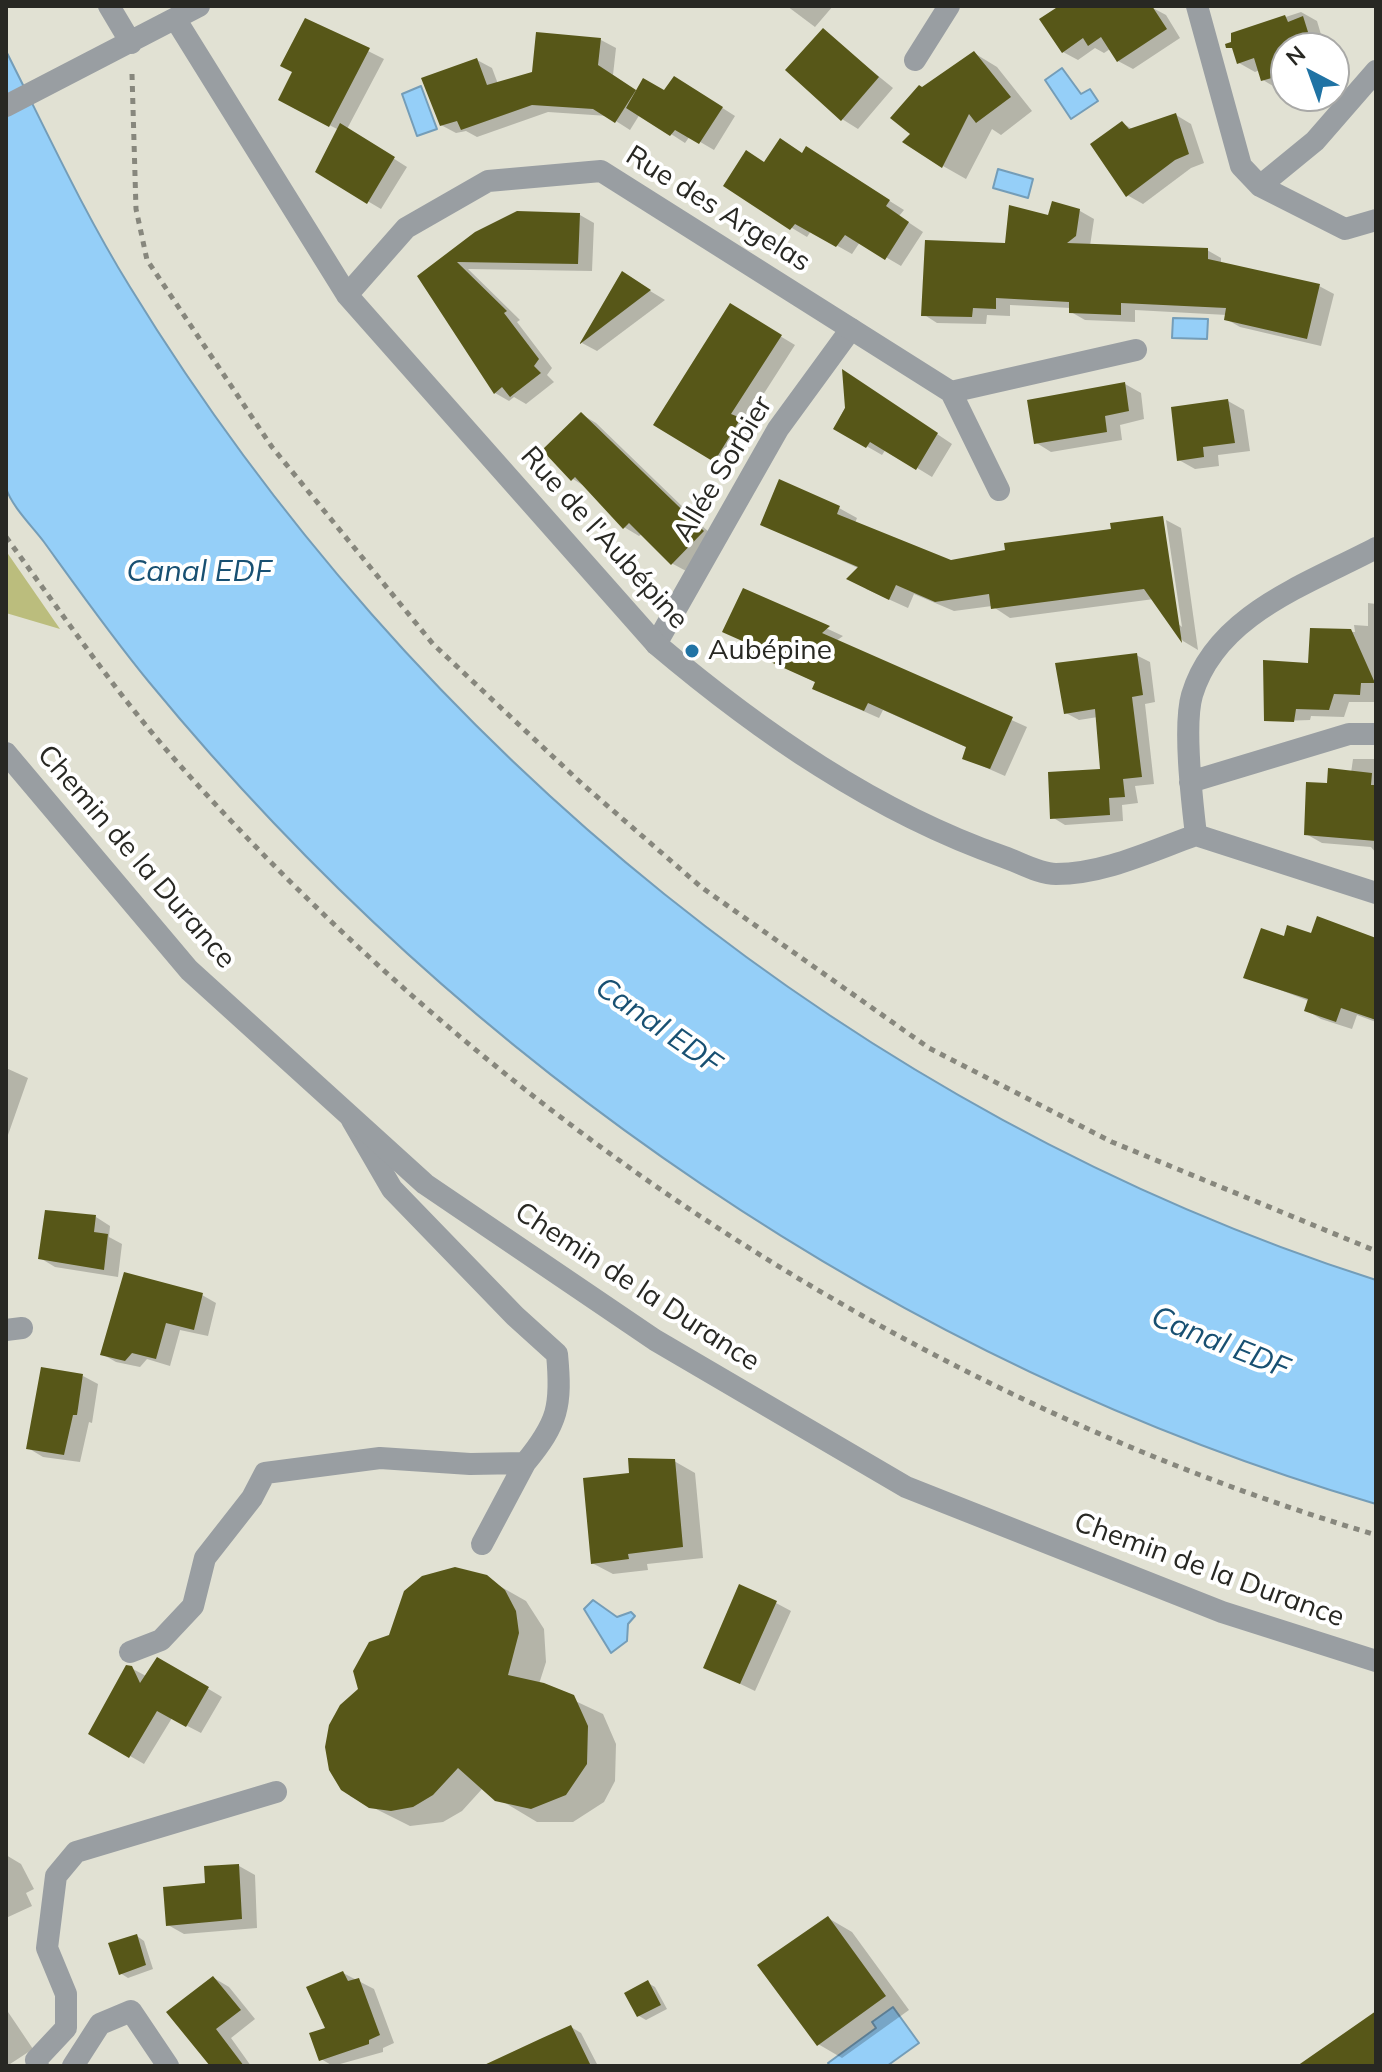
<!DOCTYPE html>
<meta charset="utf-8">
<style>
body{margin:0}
#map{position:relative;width:1382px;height:2072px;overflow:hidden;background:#e1e1d3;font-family:Mulish,sans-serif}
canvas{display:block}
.frame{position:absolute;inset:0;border:8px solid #282823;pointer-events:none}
.north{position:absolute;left:1270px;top:32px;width:80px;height:80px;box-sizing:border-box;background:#fff;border:2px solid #a9a9a7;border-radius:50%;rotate:319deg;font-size:22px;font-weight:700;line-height:32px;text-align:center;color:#282823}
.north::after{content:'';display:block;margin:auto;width:28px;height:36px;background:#2073a4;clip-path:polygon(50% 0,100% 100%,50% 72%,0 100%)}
</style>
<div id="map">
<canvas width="1382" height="2072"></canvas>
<div class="frame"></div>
<div class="north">N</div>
</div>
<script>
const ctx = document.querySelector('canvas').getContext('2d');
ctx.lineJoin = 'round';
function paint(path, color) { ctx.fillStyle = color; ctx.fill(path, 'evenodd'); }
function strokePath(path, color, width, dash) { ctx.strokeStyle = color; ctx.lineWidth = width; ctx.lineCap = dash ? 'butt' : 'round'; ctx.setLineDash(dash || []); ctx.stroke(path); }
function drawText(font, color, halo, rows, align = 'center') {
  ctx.font = font + ' Mulish,sans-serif'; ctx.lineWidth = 8; ctx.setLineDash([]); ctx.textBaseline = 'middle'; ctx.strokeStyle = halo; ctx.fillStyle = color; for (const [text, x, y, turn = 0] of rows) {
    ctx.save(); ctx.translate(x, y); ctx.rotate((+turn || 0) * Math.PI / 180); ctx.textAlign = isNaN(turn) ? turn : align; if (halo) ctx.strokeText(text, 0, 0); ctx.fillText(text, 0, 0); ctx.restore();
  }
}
const green = new Path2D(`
 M6 551 60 629 6 613Z`);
const water = new Path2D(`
 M6 51C46 130 83 211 130 287 413 749 858 1114 1376 1280V1504C897 1363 465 1066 149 682 112 637 78 589 44 542 33 527 12 507 6 488 1 470 6 402 6 379 6 270 6 160 6 51Z
 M1062 68 1081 94 1090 89 1098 101 1071 119 1045 80Z
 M421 86 437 129 417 136 402 94Z
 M998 169 1033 179 1028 198 993 188Z
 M1173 318 1208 319 1207 339 1172 338Z
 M593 1600 617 1617 631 1612 635 1616 628 1624 627 1641 611 1653 584 1609Z
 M893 2007 919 2043 887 2066H830L828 2063 876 2028 872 2022Z`);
const shadow = new Path2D(`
 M787 6H833L815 27Z
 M1062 6H1149L1166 15 1180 38 1133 69 1118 61 1110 49 1104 53 1095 48 1078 60 1063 52Z
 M1301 12 1317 21 1325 48H1286V87L1278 89 1263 80 1260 70 1255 72 1239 63 1234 34Z
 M306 20 384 59 347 129 407 167 381 209 317 171 339 130 296 108 294 72Z
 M823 31 893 88 858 129 842 119Z
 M601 40 616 48 613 75 638 92 665 93 688 86 735 116 714 150 690 136 685 143 640 114 630 130 608 116 548 112 477 137 466 131 456 133 441 125 477 60 492 68 498 84 534 74Z
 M974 53 997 67 1032 111 1001 135 992 129 966 179 943 166 913 134 922 89Z
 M1176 115 1191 124 1204 163 1191 168 1143 204 1127 195 1122 123 1134 130Z
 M803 155 821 158 904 210 899 216 923 232 901 266 860 242 852 254 811 231 807 237 792 228 765 164Z
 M1080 211 1094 219 1090 246 1207 250 1221 258V264L1319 286 1334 294 1321 346 1240 327 1226 319 1227 315 1135 310V322L1085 320 1071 312V308L1010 305V316L987 315 986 324 937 323 923 314 1007 245 1049 218Z
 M580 215 594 223 592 271 468 269 520 320 517 322 552 368 547 375 554 382 526 404 514 397 509 401 495 393 420 277 476 234Z
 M622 274 665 300 597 351 582 343Z
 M730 306 795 345 745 423 754 428 729 468 656 424Z
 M858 381 952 444 932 477 886 449 882 455 835 428Z
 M1125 384 1141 393 1144 419 1120 425 1122 440 1051 452 1035 442Z
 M1228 401 1244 410 1250 451 1218 455 1219 466 1195 469 1179 460Z
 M581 414 596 423 718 541 688 572 673 564 642 534 639 536 624 527 589 489 573 479 545 450Z
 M780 481 839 508 857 518 855 523 951 563 1163 518 1177 623 1182 627 1166 520 1181 528 1198 650 1183 641 1154 599 1010 618 992 606 954 611 914 594 908 608 866 589 860 569 762 524Z
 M744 590 843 636 836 641 1027 727 1005 776 964 758 968 748 883 710 879 718 829 696 815 688 817 683 748 650 750 645 725 631Z
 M1368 603 1376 604 1375 702H1349L1344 717 1311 716 1310 720 1281 721 1310 665 1312 630 1355 632 1354 625 1368 626Z
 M1136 655 1150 662 1155 702 1145 704 1154 784 1135 786 1138 803 1122 805 1123 821 1065 825 1052 817 1103 771 1098 717 1079 720 1066 713Z
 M1353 759H1376V853L1371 847 1322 843 1306 834 1328 785 1351 773Z
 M1312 935 1376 940V1022L1357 1015 1352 1029 1321 1019 1306 1010 1309 1001 1246 977 1285 938Z
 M6 1068 28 1078 8 1135 6 1134Z
 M96 1217 110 1226 109 1237 122 1244 118 1277 55 1267 40 1258Z
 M202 1295 216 1303 208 1336 180 1330 170 1366 147 1359 140 1367 116 1362 102 1354Z
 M83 1376 98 1384 92 1423 89 1422 80 1462 43 1457 28 1448Z
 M674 1461 695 1473 703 1558 647 1564 648 1570 613 1574 592 1563 631 1475Z
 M496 1584 526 1601 544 1629 546 1662 539 1684 603 1714 616 1744 615 1781 604 1802 573 1822H537L482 1789 462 1811 443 1822 410 1826 350 1796 360 1689 390 1637Z
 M776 1603 791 1611 755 1691 705 1667Z
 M158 1659 222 1697 201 1733 172 1718 144 1764 90 1733 131 1668 146 1676Z
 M6 1855 21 1864 34 1889 26 1893 32 1906 6 1918Z
 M239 1866 255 1875 257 1928 184 1934 168 1925 207 1884Z
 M828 1918 852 1932 909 2010 842 2058 818 2044Z
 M137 1936 144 1941 153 1969 128 1978 120 1973Z
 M343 1973 374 1989 394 2043 383 2048V2052L333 2066 321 2059Z
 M214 1978 229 1987 255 2019 231 2038 251 2066H213Z
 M648 1983 655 1987 667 2009 646 2020 639 2016Z
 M6 2009 33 2049 7 2066 6 2065Z
 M571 2027 581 2033 598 2066H487Z`);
const building = new Path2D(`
 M1059 6H1152L1167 29 1117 62 1101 37 1088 46 1083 38 1062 53 1039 19Z
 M1285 15 1288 22 1303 16 1313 48H1286V74L1261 81 1254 58 1237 64 1232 48H1226L1225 44 1231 42V33Z
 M305 18 370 48 329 127 278 100 292 72 280 66Z
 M823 28 879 77 841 121 785 70Z
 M536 32 601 38 598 65 636 90 615 123 593 109 532 105 461 130 457 121 440 126 421 78 477 58 487 85 532 72Z
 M974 51 1011 97 976 123 969 114 942 168 902 142 910 134 890 118 919 85 922 87Z
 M674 76 723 107 699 144 675 130 670 136 626 108 643 78 664 90Z
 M1176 113 1189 154 1175 160 1126 197 1090 144 1122 121 1129 129Z
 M340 123 395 157 367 204 315 172Z
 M780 138 802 153 806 146 890 200 886 206 909 222 885 260 845 235 836 247 795 224 790 230 723 186 746 150 764 162Z
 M1052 201 1080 209 1076 236 1067 243 1208 248V259L1320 284 1307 339 1224 320 1226 308 1121 303V315L1069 313V302L996 298V309L973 308 972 317 921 316 925 240 1005 243 1009 205 1048 215Z
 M517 211 580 213 578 264 457 262 507 311 504 313 539 359 534 366 541 373 510 397 502 387 494 394 417 276 475 232Z
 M622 271 651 290 580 344V343Z
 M730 303 782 335 731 414 741 418 714 462 653 425Z
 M842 369 938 433 916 470 870 442 866 448 833 429 845 408Z
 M1125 382 1129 411 1105 416 1107 432 1034 444 1027 400Z
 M1228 399 1235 443 1203 447 1204 457 1177 461 1171 407Z
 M581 412 704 531 671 565 629 523 623 529 575 477 571 481 542 450Z
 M779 479 840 506 837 514 951 560 1005 550 1004 543 1111 529 1110 523 1163 516 1182 643 1144 589 991 609 989 594 935 602 896 585 889 600 846 579 858 567 760 525Z
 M743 588 830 626 822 633 1013 717 990 769 962 759 966 747 868 703 864 711 812 689 815 682 746 651 749 644 722 632Z
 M1310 628 1351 629 1375 683H1361L1360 695 1334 694 1329 710 1296 709 1294 722 1264 721 1263 660 1308 663Z
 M1137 653 1143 695 1132 697 1142 777 1123 779 1125 797 1109 798 1110 815 1050 819 1048 772 1100 769 1095 709 1064 714 1055 663Z
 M1328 768 1372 773 1371 785H1376V841L1304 835 1306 782 1327 783Z
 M1317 916 1376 938V1020L1341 1008 1336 1022 1304 1011 1308 999 1243 978 1261 928 1284 936 1287 925 1311 933Z
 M45 1210 96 1215 94 1232 108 1234 104 1270 38 1259Z
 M124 1272 203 1293 194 1330 166 1323 156 1359 132 1353 125 1361 100 1355Z
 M41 1367 83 1374 77 1415H73L64 1455 26 1449Z
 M628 1458 675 1459 683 1547 628 1554 629 1559 591 1564 583 1478 629 1473Z
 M455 1567 487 1575 505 1590 516 1611 519 1633 508 1675 544 1683 574 1695 588 1726 587 1764 566 1795 531 1809 495 1801 458 1768 433 1795 413 1807 391 1811 369 1808 341 1790 329 1770 325 1747 329 1725 340 1705 358 1689 353 1671 369 1642 389 1635 404 1591 422 1576Z
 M739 1584 777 1601 740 1684 703 1668Z
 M157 1657 209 1687 186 1727 157 1711 129 1758 88 1734 126 1665 132 1666 140 1683Z
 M239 1864 242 1919 166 1926 163 1887 205 1883 204 1866Z
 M828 1916 886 1996 817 2046 757 1965Z
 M137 1934 146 1965 119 1975 108 1943Z
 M343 1971 348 1981 359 1978 380 2035 369 2040V2044L319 2061 309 2033 325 2028 306 1987Z
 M213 1976 241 2010 216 2029 244 2066H210L166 2012Z
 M648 1980 661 2005 637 2017 624 1993Z
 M1376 2011V2066H1297Z
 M571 2025 591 2066H482L540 2039Z`);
const path = new Path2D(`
 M132 74 136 209 147 260 272 447 433 644 580 782 701 887 929 1048 1112 1142 1376 1251
 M6 537C64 616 119 698 185 771 504 1126 918 1398 1376 1535`);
const service = new Path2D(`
 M656 644 778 429 851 329
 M482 1544 525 1463
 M130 1652 161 1640 193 1606 205 1558 252 1498 265 1473 380 1458 470 1464 525 1463C558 1423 562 1406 557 1354L515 1316 392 1189 352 1120`);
const minor = new Path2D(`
 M109 6 131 43
 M1197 6 1241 166 1260 186 1345 229 1376 220
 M176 20 347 295 656 644C759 731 875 812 1004 857 1019 862 1039 874 1056 874 1104 874 1151 851 1196 835
 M915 60 949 6
 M6 106 199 6
 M1260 186 1315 141 1376 71
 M347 295 406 228 488 181 601 171 951 392 1136 350
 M951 392 999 490
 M6 753 189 970 425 1184 655 1340 906 1487 1222 1612 1376 1661
 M1190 782 1349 734H1376
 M1196 835C1192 801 1183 726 1192 695 1216 614 1308 584 1376 548
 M1196 835 1376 893
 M6 1330 22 1328
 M38 2066 36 2060 66 2028V1994L47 1948 56 1876 76 1852 276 1792
 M73 2066 100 2024 131 2011 168 2066`);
const markers = [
 [692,651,8,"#2073a4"]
];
const streetNames = [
 ["Rue des Argelas",718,209,32],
 ["Allée Sorbier",723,469,-59],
 ["Rue de l'Aubépine",604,538,48],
 ["Chemin de la Durance",136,857,49],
 ["Chemin de la Durance",637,1287,33],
 ["Chemin de la Durance",1209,1570,20]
];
const poiNames = [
 ["Aubépine",708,651]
];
const waterNames = [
 ["Canal EDF",199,572],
 ["Canal EDF",658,1026,35],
 ["Canal EDF",1220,1343,22]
];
paint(green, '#bbbd7d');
paint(water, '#95cff8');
strokePath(water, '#749db8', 2);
paint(shadow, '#0003');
paint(building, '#575718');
strokePath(path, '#87877d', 5, [6, 6]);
strokePath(service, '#999ea2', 22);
strokePath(minor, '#999ea2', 22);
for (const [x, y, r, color] of markers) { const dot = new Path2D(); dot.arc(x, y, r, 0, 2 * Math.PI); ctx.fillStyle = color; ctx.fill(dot); strokePath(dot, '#fff', 3); }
drawText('28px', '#282823', '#fff', streetNames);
drawText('28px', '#282823', '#fff', poiNames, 'left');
drawText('italic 30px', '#185072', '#fff', waterNames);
</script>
